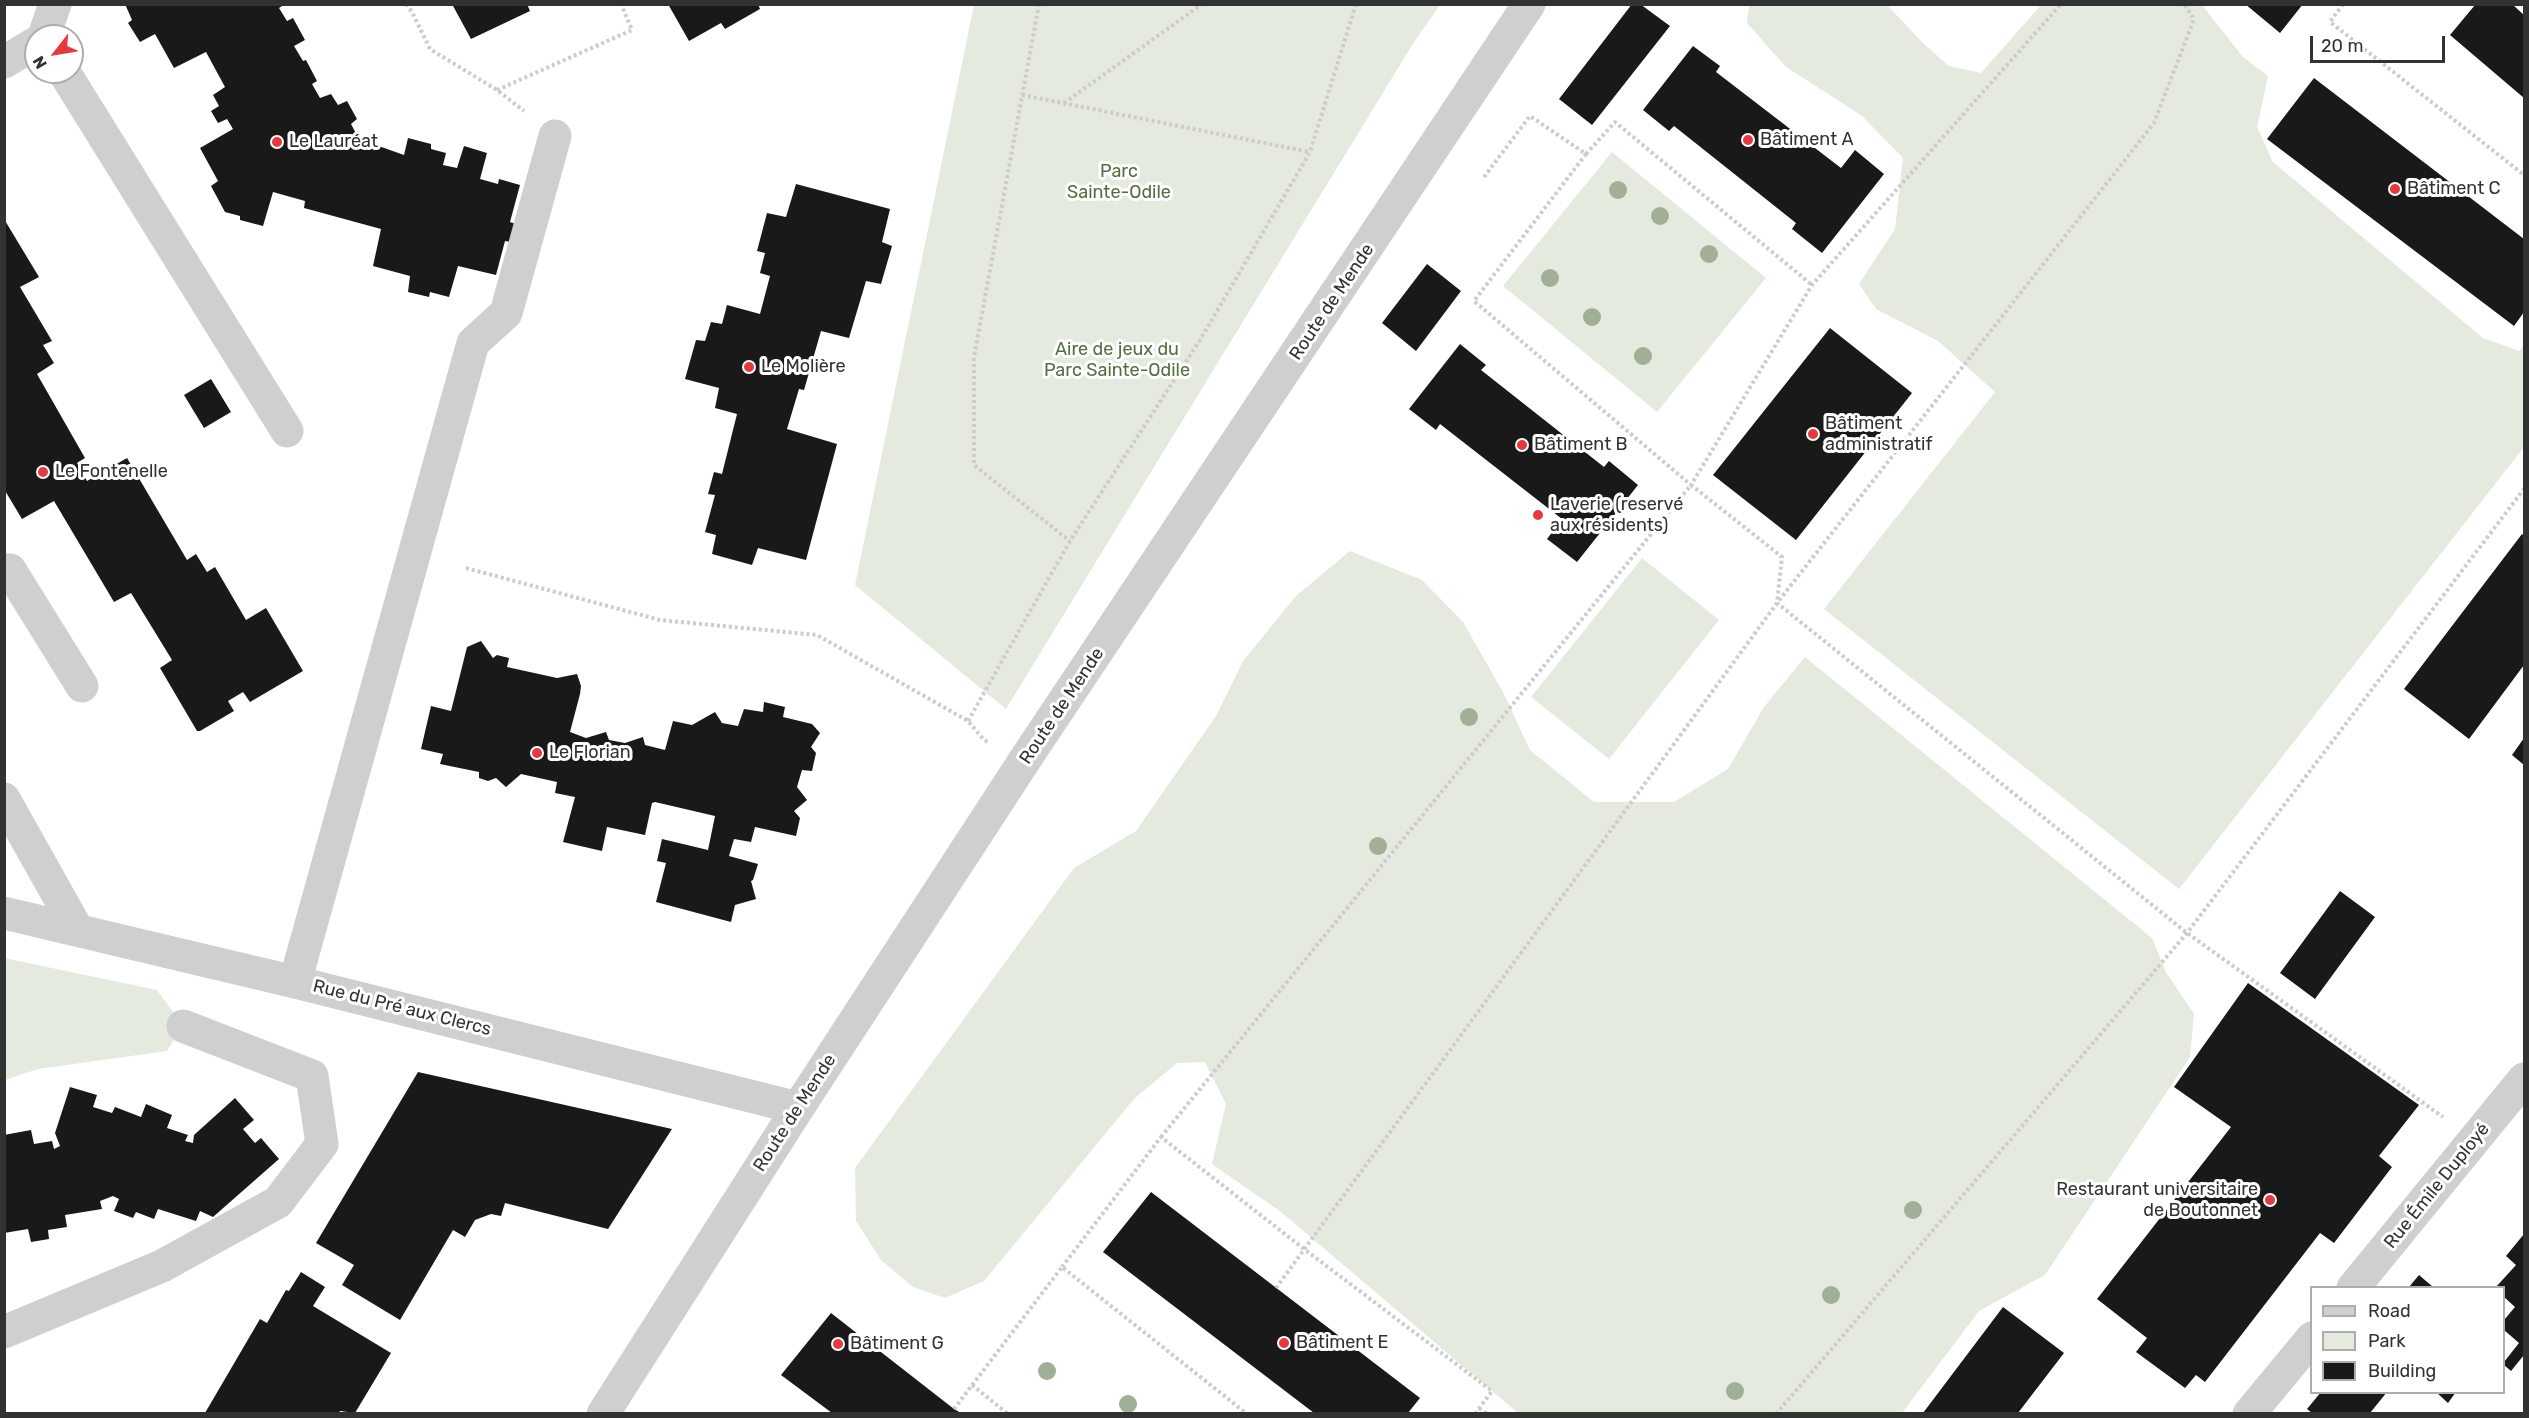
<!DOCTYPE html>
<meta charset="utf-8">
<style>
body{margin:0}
#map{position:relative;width:2529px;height:1418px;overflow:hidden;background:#fff;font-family:Rubik,sans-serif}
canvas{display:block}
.frame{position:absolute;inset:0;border:6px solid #323232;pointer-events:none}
.legend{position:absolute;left:2310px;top:1286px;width:195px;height:108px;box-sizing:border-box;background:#fff;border:2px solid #adadad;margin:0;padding:8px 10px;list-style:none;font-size:18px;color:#323232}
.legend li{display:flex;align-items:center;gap:12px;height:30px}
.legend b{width:30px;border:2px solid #adadad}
.north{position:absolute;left:24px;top:24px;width:60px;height:60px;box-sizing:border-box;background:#fff;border:2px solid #adadad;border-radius:50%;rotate:239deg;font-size:16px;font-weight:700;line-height:24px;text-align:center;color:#323232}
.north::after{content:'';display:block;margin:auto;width:21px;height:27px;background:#e4393f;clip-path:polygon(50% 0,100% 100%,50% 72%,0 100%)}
.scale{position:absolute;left:2310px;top:36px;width:135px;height:27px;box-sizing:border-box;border:3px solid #323232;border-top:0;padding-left:8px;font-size:18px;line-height:21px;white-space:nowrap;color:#323232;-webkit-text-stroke:4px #fff;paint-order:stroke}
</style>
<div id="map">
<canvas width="2529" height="1418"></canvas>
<div class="frame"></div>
<ul class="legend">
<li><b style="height:8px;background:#cfcfcf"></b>Road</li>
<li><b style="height:16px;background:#e4ebde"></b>Park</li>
<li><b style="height:16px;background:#191919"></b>Building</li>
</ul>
<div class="north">N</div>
<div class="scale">20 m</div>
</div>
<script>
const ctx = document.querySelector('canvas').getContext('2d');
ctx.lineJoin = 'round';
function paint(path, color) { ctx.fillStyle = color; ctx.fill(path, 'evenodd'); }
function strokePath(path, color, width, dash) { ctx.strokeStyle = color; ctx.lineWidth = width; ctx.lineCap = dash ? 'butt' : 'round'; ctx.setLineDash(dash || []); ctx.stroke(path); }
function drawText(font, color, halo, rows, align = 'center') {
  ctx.font = font + ' Rubik,sans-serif'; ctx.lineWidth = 6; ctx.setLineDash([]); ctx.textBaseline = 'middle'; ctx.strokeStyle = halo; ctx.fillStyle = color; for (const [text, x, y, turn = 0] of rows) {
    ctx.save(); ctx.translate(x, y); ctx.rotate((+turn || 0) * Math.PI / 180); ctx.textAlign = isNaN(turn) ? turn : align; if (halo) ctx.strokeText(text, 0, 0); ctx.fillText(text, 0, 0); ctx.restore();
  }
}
const green = new Path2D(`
 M974 5H1440L1414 42 1006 709 855 585Z
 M1749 5H1887L1924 44 1949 66 1981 73 2041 5H2202L2243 57 2268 76 2257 127 2273 162 2483 338 2519 351 2524 345V447L2179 889 1824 609 1995 392 1938 341 1876 309 1859 284 1895 229 1903 158 1861 115 1786 67 1747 23Z
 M1612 152 1766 278 1657 412 1503 286Z
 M1350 551 1422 580 1463 622 1504 694 1530 750 1594 802H1674L1728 769 1764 707 1805 657 2152 938 2166 972 2194 1014 2190 1057 2045 1275 1979 1311 1902 1413H1518L1281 1212 1212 1164 1226 1104 1205 1062 1177 1063 1134 1099 984 1281 945 1298 913 1287 881 1260 856 1221 855 1168 1074 868 1136 831 1216 716 1243 661 1296 596Z
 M1642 558 1719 620 1609 759 1531 697Z
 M4 958 157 990 183 1026 167 1051 38 1069 5 1080Z`);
const building = new Path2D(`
 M125 4H285L279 8 287 21 293 18 305 40 294 46 303 61 306 60 317 81 312 84 320 98 331 94 338 105 347 101 357 119 351 124 359 139 404 155 408 138 431 144V149L446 153 443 165 457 168 464 146 487 153 480 179 498 184 499 179 520 185 510 222 516 224 511 242 505 241 496 275 458 266 449 297 430 292 429 297 408 292 410 276 373 266 381 229 304 208 305 201 273 192 263 226 240 220V216L225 212 211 186 218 181 200 148 233 129 227 119 218 123 211 111 219 106 213 95 225 87 206 52 174 68 155 34 140 42 128 23 132 20Z
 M452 4H527L530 11 471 39Z
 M668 4H758L760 9 725 29 721 23 689 41Z
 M1632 4H1640L1670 26 1592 125 1559 99Z
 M2245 4H2303L2280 33Z
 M2475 5H2513L2524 15V98L2450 35Z
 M1693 46 1720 66 1716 72 1841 168 1855 150 1884 174 1822 253 1792 229 1796 223 1674 126 1669 131 1643 110Z
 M2314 78 2524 239V312L2514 326 2267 139Z
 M796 184 890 209 882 242 892 246 881 284 866 281 849 338 821 331 804 390 799 389 787 429 837 444 806 560 758 548 752 565 712 554 716 535 705 532 715 495 708 494 714 472 722 474 737 414 715 408 719 388 685 379 696 340 705 341 711 322 722 324 727 305 760 314 770 276 760 273 765 253 757 251 767 213 786 217Z
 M4 219 39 277 20 287 52 341 43 345 54 363 37 374 85 458 77 463 87 481 127 458 187 560 196 554 207 572 215 567 246 620 266 608 303 671 250 702 243 692 228 701 234 711 200 731H197L160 668 172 660 131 593 114 602 54 501 22 519 4 489Z
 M1427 264 1461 291 1416 351 1382 323Z
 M1830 328 1912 393 1796 540 1713 475Z
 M1460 344 1486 365 1481 370 1604 467 1609 461 1638 485 1577 562 1547 539 1562 519 1440 424 1436 430 1409 409Z
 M211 379 231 412 204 428 184 395Z
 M2522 534 2524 536V665L2469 739 2404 689Z
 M481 641 493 658 497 655 509 658 507 667 557 678 577 674 581 686 580 694 570 732 586 738 606 732 609 740 625 743 643 737 645 745 665 750 673 721 692 725 715 712 722 723 738 726 744 709 763 712 764 702 785 707 783 717 812 724 820 733 811 747 816 753 812 771 802 770 797 787 807 800 794 811 800 818 796 836 755 827 751 842 734 839 729 856 758 864 753 880 751 881 756 899 735 905 731 922 656 902 666 863 657 861 662 839 708 850 715 816 655 802 652 803 645 835 607 827 602 851 563 842 575 797 555 793 557 782 521 774 506 787 496 778 488 781 479 778V772L440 764 443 754 421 749 431 706 451 711 467 647Z
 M2524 738V765L2512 755Z
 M2340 891 2375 917 2315 999 2280 973Z
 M2248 983 2419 1105 2379 1156 2392 1167 2334 1243 2320 1233 2205 1382 2196 1375 2185 1388 2136 1352 2147 1338 2097 1299 2231 1127 2174 1087Z
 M418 1072 672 1129 608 1229 505 1203 501 1216 491 1214 475 1220 465 1237 453 1230 400 1320 342 1285 354 1265 316 1243Z
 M70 1087 97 1095 93 1107 112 1113 115 1107 141 1117 146 1104 172 1115 167 1128 188 1135 185 1141 193 1143 194 1135 235 1098 254 1120 243 1129 255 1143 261 1138 279 1159 213 1217 200 1211 196 1221 158 1209 154 1219 136 1212 133 1218 114 1211 119 1199 113 1196 100 1201 102 1209 65 1215 67 1227 48 1230 49 1239 31 1242 28 1229 4 1233V1135L31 1130 34 1144 52 1141 54 1149 60 1146 55 1133Z
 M1151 1192 1420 1398 1408 1413H1314L1103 1252Z
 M2524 1234V1355L2511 1371 2504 1365V1362L2519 1343 2504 1330V1320L2515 1307 2504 1297V1287H2496L2516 1265 2506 1256Z
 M301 1272 325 1287 313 1306 391 1353 355 1413 340 1411 339 1413H205L260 1319 267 1323 286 1290 289 1291Z
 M2419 1275 2433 1287H2409Z
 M2003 1307 2064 1353 2018 1413H1923Z
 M831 1313 954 1409 961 1413H832L781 1375Z
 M2321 1392H2387L2370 1413H2312L2307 1409Z
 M2436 1392H2456L2448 1403Z`);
const path = new Path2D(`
 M406 4 412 12 430 49 497 90 524 111
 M1039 4 974 357V465L1070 541
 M2343 4 2330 22 2524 175
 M497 90 632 30 621 4
 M1022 95 1310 152
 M1064 103 1202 4
 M1586 154 1615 122 1812 285
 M1484 177 1530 116 1586 154 1474 301 1691 485 1812 285 2061 4
 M466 568 660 620 817 635 968 721 984 740 990 743
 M968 721 1070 541 1200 340 1310 152 1356 4
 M1161 1137 1691 485 1782 557 1777 603 2187 933 2443 1117
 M1062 1267 1161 1137 1304 1249 1492 1391 1475 1414
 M1276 1288 1777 603 2154 123 2194 19 2184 4
 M972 1385 1008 1414
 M1479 1408 1487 1414
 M954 1409 1062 1267 1247 1414
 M1776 1414 2187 933 2524 489`);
const minor = new Path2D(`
 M44 36 55 4
 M4 62 36 43
 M64 72 287 431
 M4 570H10L82 686
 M4 799 77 929
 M4 913 295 982 798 1108
 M295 982 473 343 506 313 555 136
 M2353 1288 2524 1079
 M4 1332 162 1266 278 1202 322 1144 312 1076 183 1026
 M603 1414 798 1108 1026 758 1529 4
 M2249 1414 2312 1338`);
const trees = [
 [1618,190],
 [1660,216],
 [1709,254],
 [1550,278],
 [1592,317],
 [1643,356],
 [1469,717],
 [1378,846],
 [1913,1210],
 [1831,1295],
 [1047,1371],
 [1735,1391],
 [1128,1404]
];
const markers = [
 [1748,140,6,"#e4393f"],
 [277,142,6,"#e4393f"],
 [2395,189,6,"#e4393f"],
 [749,367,6,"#e4393f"],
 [1813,434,6,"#e4393f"],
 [1522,445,6,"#e4393f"],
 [43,472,6,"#e4393f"],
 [1538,515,6,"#e4393f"],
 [537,753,6,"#e4393f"],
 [2270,1200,6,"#e4393f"],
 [1284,1343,6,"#e4393f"],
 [838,1344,6,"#e4393f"]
];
const poiNames = [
 ["Bâtiment A",1760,140],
 ["Le Lauréat",289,142],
 ["Bâtiment C",2407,189],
 ["Le Molière",761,367],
 ["Bâtiment",1825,424],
 ["administratif",1825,445],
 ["Bâtiment B",1534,445],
 ["Le Fontenelle",55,472],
 ["Laverie (reservé",1550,505],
 ["aux résidents)",1550,526],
 ["Le Florian",549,753],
 ["Restaurant universitaire",2258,1190,"right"],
 ["de Boutonnet",2258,1211,"right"],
 ["Bâtiment E",1296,1343],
 ["Bâtiment G",850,1344]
];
const parkNames = [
 ["Parc",1119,172],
 ["Sainte-Odile",1119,193],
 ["Aire de jeux du",1117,350],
 ["Parc Sainte-Odile",1117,371]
];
const streetNames = [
 ["Route de Mende",1332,302,-56],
 ["Route de Mende",1062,706,-56],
 ["Rue du Pré aux Clercs",402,1008,14],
 ["Route de Mende",795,1113,-57],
 ["Rue Émile Duployé",2437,1186,-51]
];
paint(green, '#e4ebde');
paint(building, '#191919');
strokePath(path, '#ccc', 4, [3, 3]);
strokePath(minor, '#cfcfcf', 33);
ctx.fillStyle = '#a0af95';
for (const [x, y] of trees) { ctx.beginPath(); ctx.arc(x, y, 9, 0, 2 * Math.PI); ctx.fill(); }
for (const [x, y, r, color] of markers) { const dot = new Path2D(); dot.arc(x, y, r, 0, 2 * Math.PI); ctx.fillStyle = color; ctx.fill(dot); strokePath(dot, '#fff', 2); }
drawText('18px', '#323232', '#fff', poiNames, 'left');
drawText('18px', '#536e3f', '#fff', parkNames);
drawText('18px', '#323232', '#fff', streetNames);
</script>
